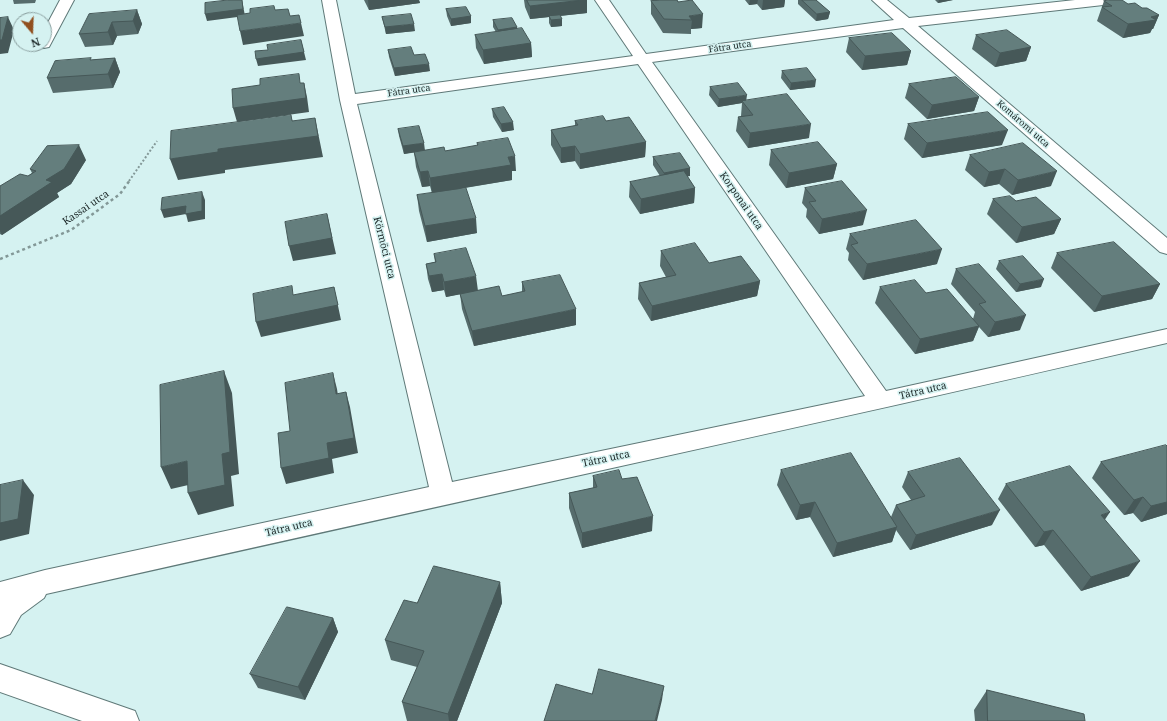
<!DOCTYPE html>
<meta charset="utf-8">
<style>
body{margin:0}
#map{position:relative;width:1167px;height:721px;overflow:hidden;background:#d5f2f1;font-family:"Noto Serif",serif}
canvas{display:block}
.north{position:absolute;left:12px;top:12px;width:40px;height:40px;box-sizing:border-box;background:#d5f2f1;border:1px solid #8ba0a0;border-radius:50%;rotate:161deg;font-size:11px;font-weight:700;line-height:16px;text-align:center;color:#1b2626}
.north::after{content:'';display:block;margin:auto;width:14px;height:18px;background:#914f1e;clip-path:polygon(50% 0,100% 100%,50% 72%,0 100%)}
</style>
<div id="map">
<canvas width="1167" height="721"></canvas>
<div class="north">N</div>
</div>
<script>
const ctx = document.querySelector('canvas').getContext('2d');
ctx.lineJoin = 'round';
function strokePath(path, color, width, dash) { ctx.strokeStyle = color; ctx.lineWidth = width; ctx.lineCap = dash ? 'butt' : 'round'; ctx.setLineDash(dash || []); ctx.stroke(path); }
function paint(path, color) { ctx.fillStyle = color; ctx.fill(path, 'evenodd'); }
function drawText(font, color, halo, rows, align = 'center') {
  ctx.font = font + ' "Noto Serif",serif'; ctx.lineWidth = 3; ctx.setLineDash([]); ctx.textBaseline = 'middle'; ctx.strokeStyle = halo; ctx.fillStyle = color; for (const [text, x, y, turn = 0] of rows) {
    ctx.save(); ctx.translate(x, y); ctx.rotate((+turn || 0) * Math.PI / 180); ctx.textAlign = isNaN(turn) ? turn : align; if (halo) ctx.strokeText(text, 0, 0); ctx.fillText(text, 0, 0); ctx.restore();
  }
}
const pathFar1 = new Path2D(`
 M129 181 157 141`);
const path = new Path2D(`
 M0 259 71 230 120 194 130 180`);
const minor = new Path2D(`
 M60 0H74L49 47 44 48 39 47 37 44H44V30Z
 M322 0H336L355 94 633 56 595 0H609L646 54 894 20 872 0H887L909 18 1075 0H1119L1117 3 1112 4 918 26 1167 238V254L1160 252 903 28 652 62 886 391 1167 329V343C794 430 419 509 46 594L44 598 21 615 10 634 0 638V582L45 570 429 487 340 100ZM638 64 865 396 452 482 357 104Z
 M0 664 135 711 139 721H82L0 692Z`);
const wall = new Path2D(`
 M13 0H36L35 3 14 4Z
 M364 0H419L420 3 369 10Z
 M524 0H587V13L560 16 562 26 551 27 549 23V17L530 19 525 7Z
 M655 0H677L702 28 691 29V34L663 33 651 14V1L656 0Z
 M745 0H785L784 7 762 10 757 4 749 5Z
 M798 0H816L830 12 828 19 816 21 798 4Z
 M935 0H953L938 3Z
 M1104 1 1128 4 1142 8 1159 15 1153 29H1152L1150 33 1123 38 1097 21Z
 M446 9 471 16V23L451 26 447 16Z
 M137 10 142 24 138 34 117 36 113 45 85 47 79 34Z
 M382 17 415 31 386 34Z
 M493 20 517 27V29L531 43 532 57 484 64 476 48 475 35 496 32 493 27Z
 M976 35 1031 47 1026 61 995 67 972 49Z
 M849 38 911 51 907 65 862 70 846 52Z
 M388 50 414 55 430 71 395 76 389 57Z
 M115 58 120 72 113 88 53 93 47 78 91 60Z
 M782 71 815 87 790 90 781 78Z
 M909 84 979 97 974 111 927 119 905 98Z
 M710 87 746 101 809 138 748 148 736 131 738 117 741 116 742 103 718 107 709 95Z
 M492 109 514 130 502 132 493 117Z
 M575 121H606L646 142 645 157 580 169 575 161 561 163 551 145V130L575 126Z
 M908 124 1002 145 922 158 904 139Z
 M398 129 425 150 445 151 477 146V143L516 171H512V180L459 189 477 233 427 242 419 211 417 195 432 193 430 186 422 187 416 167 414 152 404 154 399 136Z
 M771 150 837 164 833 179 786 188 769 165Z
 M970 155 1051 186 1012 195 999 184 984 187 965 170Z
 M653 157 690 168V176H687L695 188 694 203 640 214 629 197 630 182 660 176 653 165Z
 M86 160 71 184 57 193 59 197 2 235 0 234V186L28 176 32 173 30 169Z
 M805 188 863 225 819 234 806 217 807 209 802 203Z
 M993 199 1016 201 1061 219 1054 234 1016 243 987 214Z
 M850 234 937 264 863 280 848 260 849 253 846 249Z
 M661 251 709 263 760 281 757 296 651 321 638 299 639 283 666 277 660 266Z
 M1057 253 1160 284 1152 299 1094 312 1051 268Z
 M434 254 477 290 502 296 522 292V282L576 325 474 346 462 309 460 294 446 297 444 290 432 292 428 279 426 264 435 262Z
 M999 261 1041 287 1016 292 996 269Z
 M956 269 1020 330 988 337 979 327 973 341 915 354 875 303 880 287 926 293 973 319 975 312 951 284Z
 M1167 446V514L1141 522 1133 513 1124 515 1092 478 1101 462Z
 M781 470 891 517 896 505 911 500 902 487 908 472 992 525 910 550 896 530 892 542 833 557 810 517 796 520 777 485Z
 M593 476 622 479 652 531 582 548 569 508V493L593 488Z
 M1006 484 1105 520 1129 576 1081 591 1044 545 1035 547 998 499Z
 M500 582 502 603 457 721H407L402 702 417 667 391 660 385 640 417 603Z
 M333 618 338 632 305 700 258 688 250 674Z
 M987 690 1085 721H975L974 710Z`);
const shadedWall = new Path2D(`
 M242 0 245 16 207 21 205 14Z
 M368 0H419L420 3 369 10Z
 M583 0H587V13L530 19V6Z
 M750 0H758L757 4 749 5Z
 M763 0H785L784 7 762 10Z
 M939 0H953L938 3Z
 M137 10 142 24 138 34 133 21Z
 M830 12 828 19 816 21 817 14Z
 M703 14 702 28 691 29 692 20 689 16Z
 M1159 15 1153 29H1152L1150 33 1123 38 1128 24 1151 17Z
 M471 16V23L451 26V19Z
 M8 17 14 30 8 53 0 54V40Z
 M562 19V26L551 27V20Z
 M112 22 117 36 113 45 108 32Z
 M301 23 304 36 243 45 240 31Z
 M414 24 415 31 386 34 385 27Z
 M517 27 518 34 499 37 498 30Z
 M301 40 306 60 258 66 256 59Z
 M531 43 532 57 484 64 483 50Z
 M1031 47 1026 61 995 67 1000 53Z
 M911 51 907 65 862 70 865 56Z
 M115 58 120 72 113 88 108 74Z
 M429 64 430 71 395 76 394 68Z
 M816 80 815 87 790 90 791 83Z
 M304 83 307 97 309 112 237 122 233 108Z
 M747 95 746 102 742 101V103L718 107 719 99Z
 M979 97 974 111 927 119 932 105Z
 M291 115 296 135 315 118 323 157 225 170V173L178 180 170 159 218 149 292 121Z
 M513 122 514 130 502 132 501 124Z
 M811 124 809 138 748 148 750 133Z
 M1008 130 1002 145 922 158 927 143Z
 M646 142 645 157 580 169V154Z
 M424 143 425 151 404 154 403 146Z
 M79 145 86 160 71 184 57 193 59 197 2 235 0 231V216L46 180Z
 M575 146V161L561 163V148Z
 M515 156 516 171H512V180L432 193 430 178 508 157Z
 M837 164 833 179 786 188 789 173Z
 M690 168V176L663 181 664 173Z
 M1005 169 999 184 984 187 989 172Z
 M428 171 430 186 422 187 420 172Z
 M1057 171 1051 186 1012 195 1018 180Z
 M695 188 694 203 640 214 641 199Z
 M202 192 205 200V219L188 222 186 214 164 218 161 210Z
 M867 210 863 225 819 234 822 219Z
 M327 214 336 254 293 261 289 246Z
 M476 218 477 233 427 242 425 226Z
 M1061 219 1054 234 1016 243 1022 227Z
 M942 249 937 264 863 280 867 264Z
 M442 274 444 290 432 292 429 276Z
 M476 276 478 291 446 297 444 282Z
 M1044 279 1041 287 1016 292 1020 284Z
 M760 281 757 296 651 321 652 306Z
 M1160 284 1152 299 1094 312 1102 296Z
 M334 287 341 320 261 337 256 322Z
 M576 309V325L474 346 472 331Z
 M1026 315 1020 330 988 337 995 322Z
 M979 326 973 341 915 354 920 339Z
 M224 371 232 393 239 474 231 476 234 506 198 515 188 493 222 454Z
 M333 373 337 389 340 409 336 394Z
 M346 392 350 407 358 453 332 459 334 473 286 484 281 468 327 443Z
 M187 461 197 483 171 489 161 467Z
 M23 480 34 495 29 534 0 541V523Z
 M1143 497 1133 513 1124 515 1134 500Z
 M815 502 810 517 796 520 800 505Z
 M1167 502V514L1141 522 1151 506Z
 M1000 510 992 525 910 550 916 535Z
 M1110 512 1100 527 1101 515Z
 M653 516 652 531 582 548V533Z
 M897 527 892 542 833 557 837 543Z
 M1053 530 1044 545 1035 547 1044 532Z
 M1140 561 1129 576 1081 591 1091 577Z
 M500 582 502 603 457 721H449L448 714Z
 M333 618 338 632 305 700 298 687Z
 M664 686 662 700 657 721H655Z`);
const building = new Path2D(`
 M228 0H242L243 9 205 14V3Z
 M527 0H583L530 6Z
 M660 0H677L678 2 692 0 703 14 689 16 692 20 664 19 651 1Z
 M802 0H816L830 12 817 14Z
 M1109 0H1122L1128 4 1135 3 1142 8H1147L1159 15 1151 17 1156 20 1128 24 1102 7 1112 6 1104 1Z
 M274 6 275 10 288 9 290 16 299 15 301 23 240 31 237 15 250 13V9Z
 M466 7 471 16 451 19 446 9Z
 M137 10 133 21 112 22 108 32 79 34 89 14Z
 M411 14 414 24 385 27 382 17Z
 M560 15 562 19 551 20 549 16Z
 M8 17 2 40H0V18Z
 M512 18 517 27 498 30 493 20Z
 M522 28 531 43 483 50 475 35Z
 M1007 30 1031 47 1000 53 976 35Z
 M892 33 911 51 865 56 849 38Z
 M301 40 304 52 256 59 255 51 268 50 267 45Z
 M411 47 414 55 425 54 429 64 394 68 388 50Z
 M91 58 90 60 115 58 108 74 47 78 55 61Z
 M807 68 816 80 791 83 782 71Z
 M299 74 300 83H304L306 98 233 108 232 89 260 85V79Z
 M956 77 979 97 932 105 909 84Z
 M738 83 747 95 719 99 710 87Z
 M787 94 811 124 750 133 738 117 753 115 742 101Z
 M504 107 513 122 501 124 492 109Z
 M988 112 1008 130 927 143 908 124Z
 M291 115 292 121 315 118 318 136 218 149V152L170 159 171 131Z
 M603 116 606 121 629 117 646 142 580 154 575 146 561 148 551 130 578 125 575 121Z
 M419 126 424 143 403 146 398 129Z
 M508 138 515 156 508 157 511 165 430 178 428 171 420 172 414 152 444 147 445 151 478 145 477 143Z
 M818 142 837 164 789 173 771 150Z
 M1023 143 1057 171 1018 180 1005 169 989 172 970 155Z
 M79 145 64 169 46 180 52 182 0 216V186L20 174 28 176 36 171 30 169 47 146Z
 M680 153 690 168 664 173 653 157Z
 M684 171 695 188 641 199 630 182Z
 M842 181 867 210 822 219 809 202 816 201 805 188Z
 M466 188 476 218 425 226 417 195Z
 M202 192V211L185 214 186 206 161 210 162 198Z
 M1010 196 1016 201 1036 197 1061 219 1022 227 993 199Z
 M327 214 332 238 289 246 285 222Z
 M916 220 942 249 867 264 851 245 858 243 850 234Z
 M1114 242 1160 284 1102 296 1057 253Z
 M695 243 709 263 741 256 760 281 652 306 639 283 676 275 661 251Z
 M466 248 476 276 444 282 442 274 429 276 426 264 436 262 434 254Z
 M1023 256 1044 279 1020 284 999 261Z
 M979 264 1026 315 995 322 979 304 986 302 956 269Z
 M560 275 576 309 472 331 460 294 499 286 502 296 525 291 522 282Z
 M915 280 926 293 947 289 979 326 920 339 880 287Z
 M292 286 293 295 334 287 338 305 256 322 253 294Z
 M224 371 230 452 222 454 225 485 188 493 187 461 161 467 160 385Z
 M333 373 336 394 346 392 354 438 327 443 329 458 281 468 278 433 290 431 285 383Z
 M1166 445 1167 446V502L1151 506 1143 497 1134 500 1101 462Z
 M851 453 897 527 837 543 815 502 800 505 781 470Z
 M960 458 1000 510 916 535 896 505 925 496 908 472Z
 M1070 466 1110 512 1101 515 1140 561 1091 577 1053 530 1044 532 1006 484Z
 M619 470 622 479 637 477 653 516 582 533 569 493 597 487 593 476Z
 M23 480 18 519 0 523V485Z
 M434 566 500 582 448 714 402 702 424 651 385 640 404 600 417 603Z
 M287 607 333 618 298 687 250 674Z
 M599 669 664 686 655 721H544L556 684 592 694Z
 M987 690 1084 714 1085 721H988Z`);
const farStreetnames = [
 ["Fátra utca",730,47,-8],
 ["Fátra utca",409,91,-8],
 ["Komáromi utca",1023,124,41]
];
const streetNames = [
 ["Korponai utca",741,201,55],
 ["Kassai utca",86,208,-34],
 ["Körmöci utca",384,248,76],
 ["Tátra utca",923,391,-13],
 ["Tátra utca",606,459,-12],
 ["Tátra utca",289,528,-13]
];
strokePath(minor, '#5f7978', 2);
strokePath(pathFar1, '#839897', 2, [2, 2]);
strokePath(path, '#839897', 2.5, [3, 3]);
paint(minor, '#fff');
paint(wall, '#566c6c');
paint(shadedWall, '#465858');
paint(building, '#647e7d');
strokePath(building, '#465858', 1);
drawText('9px', '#1b2626', '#d5f2f1', farStreetnames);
drawText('10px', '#1b2626', '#d5f2f1', streetNames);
</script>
